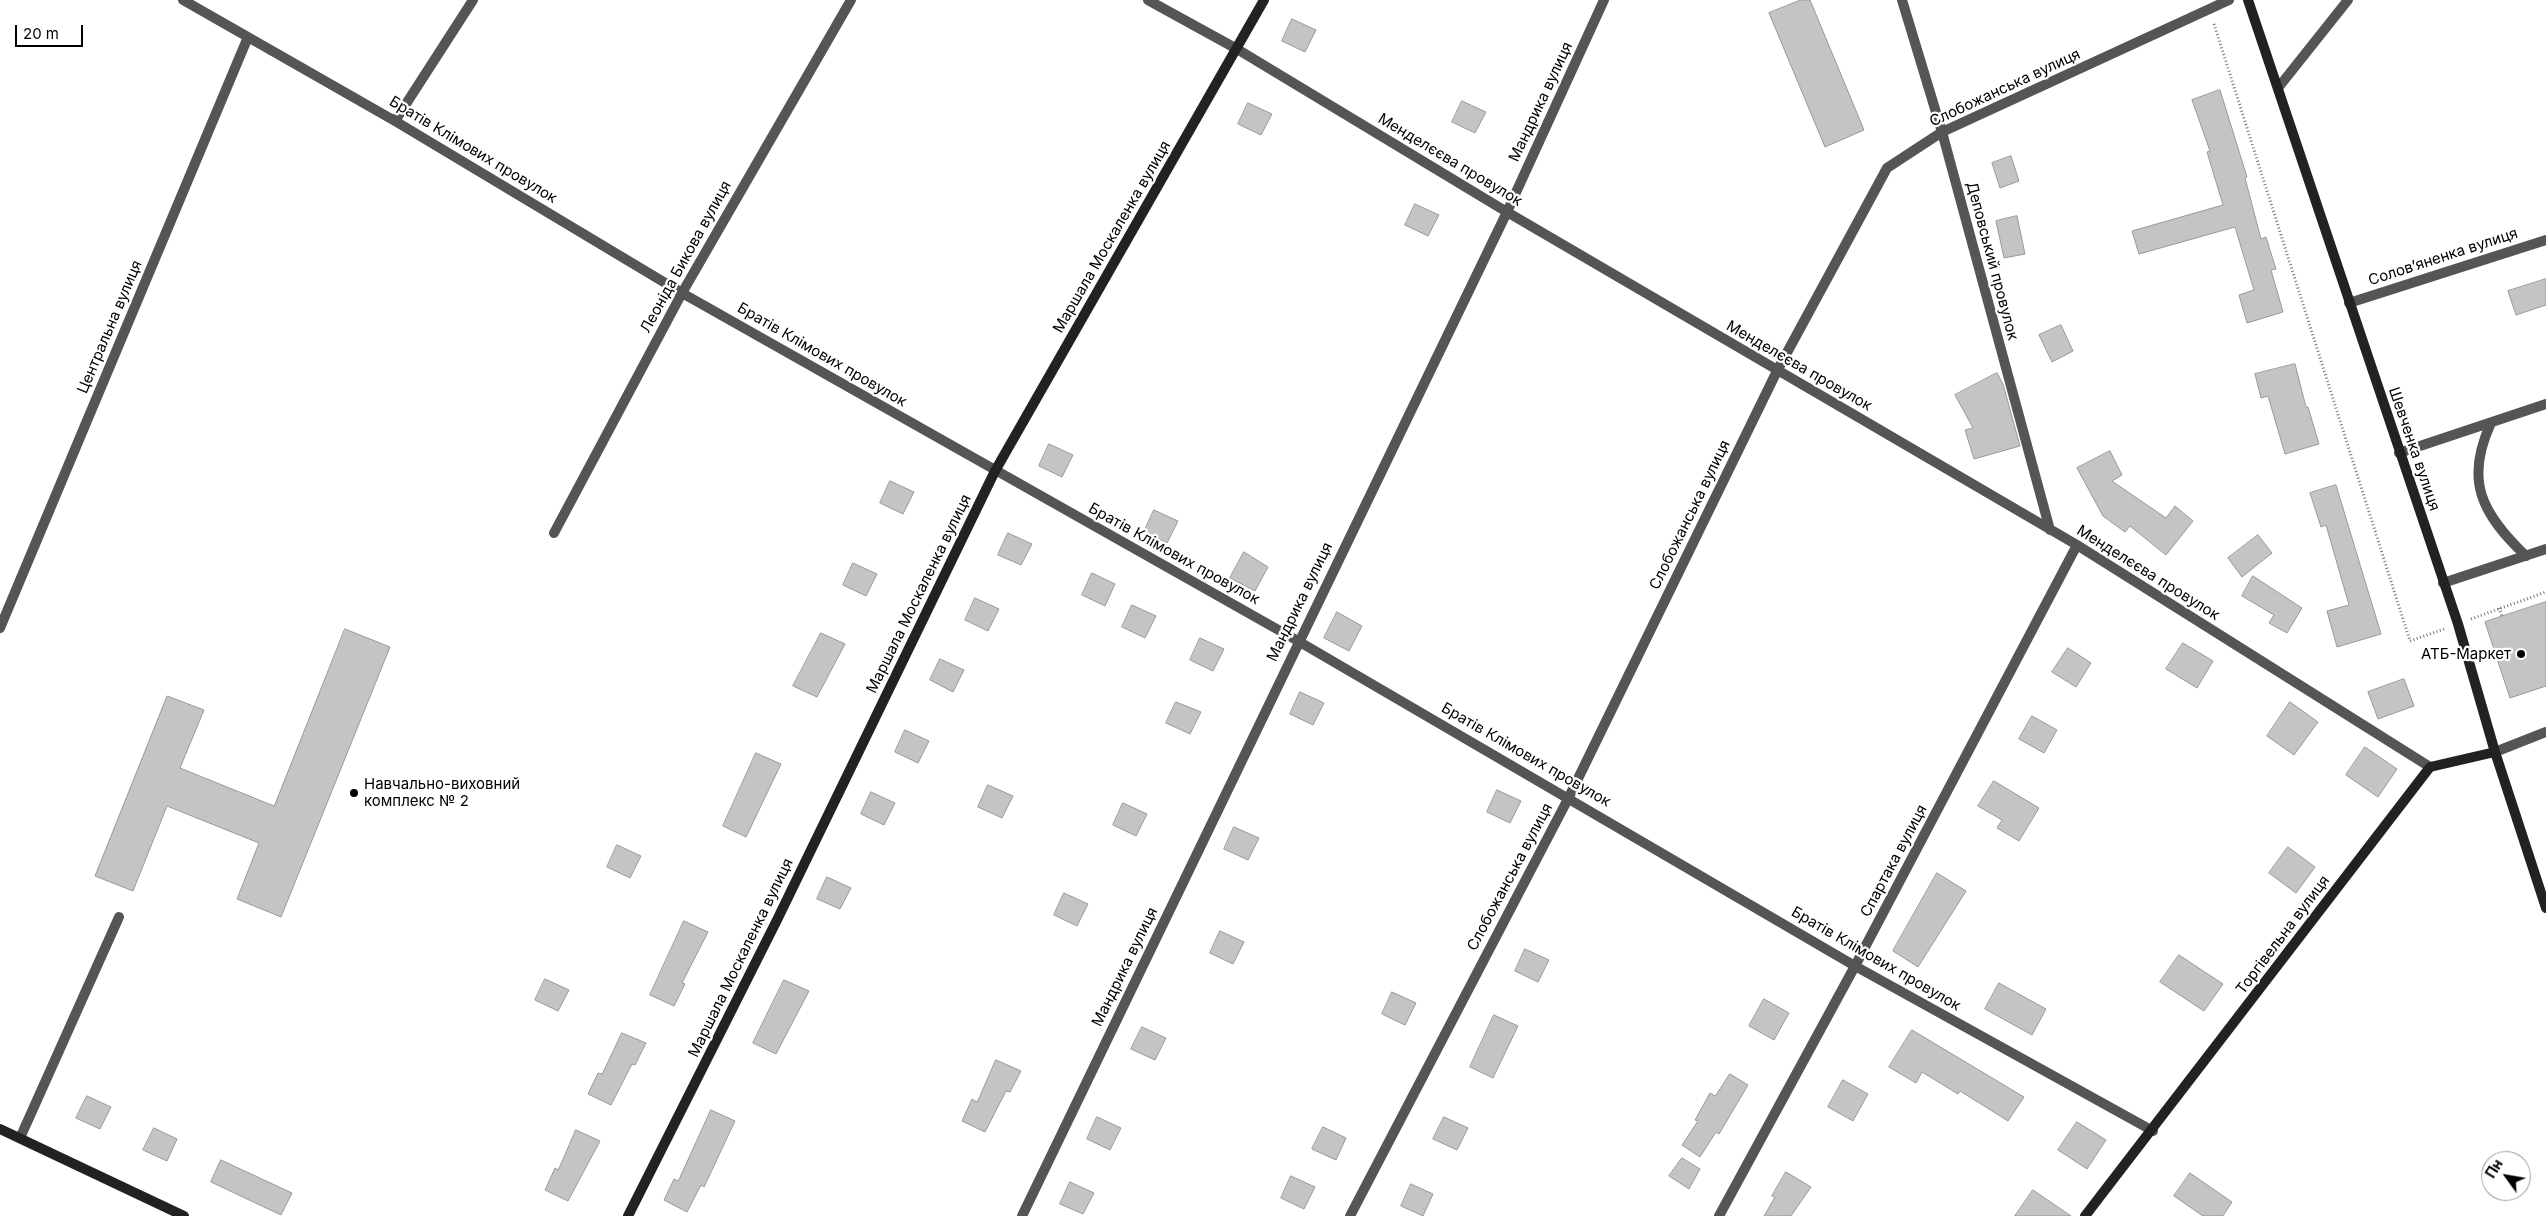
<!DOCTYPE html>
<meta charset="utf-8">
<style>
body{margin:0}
#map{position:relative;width:2546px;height:1216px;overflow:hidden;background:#fff;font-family:Inter,sans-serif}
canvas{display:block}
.north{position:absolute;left:2481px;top:1151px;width:50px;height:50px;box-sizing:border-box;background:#fff;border:1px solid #999;border-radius:50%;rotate:302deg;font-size:14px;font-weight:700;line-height:20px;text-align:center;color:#000}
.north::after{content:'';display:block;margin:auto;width:18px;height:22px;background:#000;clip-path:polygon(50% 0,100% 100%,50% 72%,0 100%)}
.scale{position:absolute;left:15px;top:25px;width:68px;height:22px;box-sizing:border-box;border:2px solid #000;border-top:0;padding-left:6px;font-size:15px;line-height:18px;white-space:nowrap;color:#000;-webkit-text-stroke:4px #fff;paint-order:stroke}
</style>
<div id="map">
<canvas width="2546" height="1216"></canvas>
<div class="north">Пн</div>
<div class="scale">20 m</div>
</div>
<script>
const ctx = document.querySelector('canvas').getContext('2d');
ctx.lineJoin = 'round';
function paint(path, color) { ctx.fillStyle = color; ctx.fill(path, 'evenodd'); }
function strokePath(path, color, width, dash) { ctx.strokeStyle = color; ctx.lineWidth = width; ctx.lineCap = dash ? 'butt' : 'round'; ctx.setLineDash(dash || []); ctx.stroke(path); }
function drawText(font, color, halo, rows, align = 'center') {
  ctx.font = font + ' Inter,sans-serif'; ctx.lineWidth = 4.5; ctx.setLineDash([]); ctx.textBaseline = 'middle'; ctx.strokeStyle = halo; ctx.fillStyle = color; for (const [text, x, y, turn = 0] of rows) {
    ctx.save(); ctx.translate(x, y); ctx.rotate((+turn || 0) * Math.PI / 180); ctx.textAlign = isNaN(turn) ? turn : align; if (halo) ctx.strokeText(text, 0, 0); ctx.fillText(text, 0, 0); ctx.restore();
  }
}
const building = new Path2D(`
 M1801 0H1810L1864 130 1825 147 1769 13Z
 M1292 19 1316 30 1305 52 1282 41Z
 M2220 90 2247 177 2245 178 2261 239 2266 237 2276 269 2271 270 2283 312 2247 323 2239 295 2254 290 2235 227 2139 254 2132 231 2223 205 2207 152 2210 151 2192 100Z
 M1462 101 1486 112 1475 133 1452 122Z
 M1248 103 1272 114 1261 135 1238 124Z
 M2011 156 2019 181 2000 188 1992 163Z
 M1415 204 1439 215 1428 236 1405 225Z
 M2017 216 2025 254 2004 258 1996 221Z
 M2546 279V305L2516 315 2508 291Z
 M2061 325 2073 351 2052 362 2039 335Z
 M2295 364 2306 407H2308L2319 444 2285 454 2268 396 2261 398 2255 374Z
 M1997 373 2003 384 2020 446 1974 459 1965 430 1973 428 1955 395Z
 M1049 444 1073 455 1062 477 1039 466Z
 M2110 451 2122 475 2112 481 2166 518 2175 506 2193 521 2166 555 2130 526 2125 532 2103 516 2077 468Z
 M890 481 914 492 903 514 880 503Z
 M2336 485 2381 634 2337 647 2327 611 2349 605 2326 525 2321 527 2310 493Z
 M1154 510 1178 521 1167 543 1144 532Z
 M1008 533 1032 544 1021 565 998 555Z
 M2258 535 2272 553 2242 577 2228 558Z
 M1244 552 1268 567 1255 591 1230 578Z
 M853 563 877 574 866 596 843 585Z
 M1092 573 1115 584 1105 606 1082 595Z
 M2253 576 2302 608 2287 633 2269 623 2274 615 2242 596Z
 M975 598 999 609 988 631 965 620Z
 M2546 602V686L2510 698 2485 622Z
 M1132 605 1156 616 1145 638 1122 627Z
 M1337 612 1362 626 1349 651 1324 638Z
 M345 629 390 647 281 917 237 899 259 843 167 806 133 891 95 876 167 696 204 710 180 768 274 806Z
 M821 633 845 644 817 697 793 686Z
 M1200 638 1224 649 1213 671 1190 660Z
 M2183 643 2213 661 2197 688 2166 669Z
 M2068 648 2091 663 2076 687 2052 672Z
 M940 659 964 670 953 692 930 680Z
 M2404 679 2414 706 2378 719 2368 692Z
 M1300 692 1324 703 1313 725 1290 714Z
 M1176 702 1201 712 1190 734 1166 723Z
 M2290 702 2318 722 2294 755 2267 736Z
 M2032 716 2057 730 2044 753 2019 739Z
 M905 730 929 741 918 763 895 752Z
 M2365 747 2397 769 2378 797 2346 775Z
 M756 753 781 764 746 837 723 826Z
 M1994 781 2039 808 2019 841 1997 828 2002 820 1978 806Z
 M988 785 1013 796 1002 818 978 807Z
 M1497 790 1521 801 1510 823 1487 812Z
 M871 792 895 803 884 825 861 814Z
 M1123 803 1147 814 1136 836 1113 825Z
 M1234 827 1259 838 1248 860 1224 849Z
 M617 845 641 856 630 878 607 867Z
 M2288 847 2315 867 2296 893 2269 873Z
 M1937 873 1966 891 1918 967 1893 951Z
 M827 877 851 888 840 909 817 899Z
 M1064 893 1088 904 1077 926 1054 915Z
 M684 921 708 932 682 983 685 984 674 1006 650 995Z
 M1220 931 1244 942 1233 964 1210 953Z
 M1525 949 1549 960 1538 982 1515 971Z
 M2179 955 2223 984 2204 1011 2160 982Z
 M545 979 569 990 558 1011 535 1000Z
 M784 980 809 991 776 1054 753 1043Z
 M1999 983 2046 1009 2032 1035 1985 1009Z
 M1392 992 1416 1003 1405 1025 1382 1014Z
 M1764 999 1789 1013 1774 1040 1749 1026Z
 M1494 1015 1518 1026 1493 1078 1470 1067Z
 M1142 1027 1166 1038 1155 1060 1131 1049Z
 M1912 1030 2024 1097 2008 1121 1960 1091 1958 1094 1922 1072 1916 1083 1889 1067Z
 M622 1033 646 1043 635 1065 632 1064 611 1105 588 1094 598 1073 602 1074Z
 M996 1060 1021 1071 1010 1092 1006 1091 985 1132 962 1121 972 1099 977 1102Z
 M1730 1074 1748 1085 1719 1134 1716 1132 1700 1157 1682 1145 1698 1121 1695 1120 1710 1093 1715 1096Z
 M1843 1080 1868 1094 1853 1121 1828 1107Z
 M87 1096 111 1107 100 1129 76 1118Z
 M711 1110 735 1121 704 1187 701 1185 687 1212 664 1200 674 1179 678 1181Z
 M1097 1117 1121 1128 1110 1150 1087 1139Z
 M1444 1117 1468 1128 1457 1150 1433 1139Z
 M2077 1122 2106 1140 2087 1169 2058 1150Z
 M1323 1127 1346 1138 1336 1160 1312 1149Z
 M154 1128 177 1139 167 1161 143 1150Z
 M576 1130 600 1141 568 1201 545 1190 555 1168 558 1170Z
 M1682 1158 1700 1169 1689 1189 1669 1176Z
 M221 1160 292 1193 281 1215 211 1182Z
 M1786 1172 1811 1187 1791 1216H1764L1775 1197 1772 1196Z
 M2190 1173 2232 1202 2223 1216H2203L2174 1196Z
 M1291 1176 1315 1187 1304 1209 1281 1198Z
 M1070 1182 1094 1193 1083 1214 1060 1204Z
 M1411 1184 1433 1194 1423 1216 1401 1206Z
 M2033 1190 2071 1216H2015Z`);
const path = new Path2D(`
 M2214 24 2410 641 2444 629
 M2499 608 2502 616
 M2471 619 2546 592`);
const lane = new Path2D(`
 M2491 423C2464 481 2482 514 2526 556
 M2399 453 2546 404
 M2443 583 2546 549
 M20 1138 119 917`);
const street = new Path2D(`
 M183 0 395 121 682 293 1298 641 1855 966 2153 1131
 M1148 0 1237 49 1507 212 2077 545 2430 767
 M1902 0 1942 132 2050 530
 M2278 88 2348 0
 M395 121 473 0
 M2349 303 2546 240
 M554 533 682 293 851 0
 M0 628 248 37
 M2495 752 2546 732
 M1022 1216 1507 212 1604 0
 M1350 1216 1569 797 1777 371 1887 168 1942 132 2229 0
 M1719 1216 1855 966 2077 545`);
const secondary = new Path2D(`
 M2248 0 2458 624 2495 752 2546 908
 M0 1129 184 1216
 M628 1216 777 920 995 471 1264 0
 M2085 1216 2430 767 2495 752`);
const markers = [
 [2521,654,5,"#000"],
 [354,793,5,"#000"]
];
const streetNames = [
 ["Слобожанська вулиця",2005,88,-25],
 ["Мандрика вулиця",1541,102,-65],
 ["Братів Клімових провулок",473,150,31],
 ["Менделєєва провулок",1450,160,31],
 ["Маршала Москаленка вулиця",1112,237,-60],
 ["Леоніда Бикова вулиця",686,257,-61],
 ["Солов’яненка вулиця",2443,257,-18],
 ["Деповський провулок",1992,261,75],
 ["Центральна вулиця",110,327,-67],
 ["Братів Клімових провулок",822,355,30],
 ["Менделєєва провулок",1799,366,30],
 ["Шевченка вулиця",2414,449,71],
 ["Слобожанська вулиця",1690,515,-64],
 ["Братів Клімових провулок",1174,554,29],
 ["Менделєєва провулок",2148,573,32],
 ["Маршала Москаленка вулиця",919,594,-64],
 ["Мандрика вулиця",1300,602,-64],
 ["Братів Клімових провулок",1526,755,30],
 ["Спартака вулиця",1894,861,-62],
 ["Слобожанська вулиця",1510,877,-62],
 ["Торгівельна вулиця",2283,935,-53],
 ["Маршала Москаленка вулиця",741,958,-64],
 ["Братів Клімових провулок",1876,959,30],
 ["Мандрика вулиця",1125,967,-64]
];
const poiNames = [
 ["АТБ-Маркет",2511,654],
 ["Навчально-виховний",364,784,"left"],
 ["комплекс № 2",364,801,"left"]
];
paint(building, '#c4c4c4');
strokePath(building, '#999', 1);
strokePath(path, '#777', 3, [1, 2.5]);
strokePath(lane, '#555', 10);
strokePath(street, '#555', 10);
strokePath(secondary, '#222', 10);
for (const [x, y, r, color] of markers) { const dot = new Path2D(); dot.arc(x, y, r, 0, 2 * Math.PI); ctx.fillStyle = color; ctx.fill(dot); strokePath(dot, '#fff', 2); }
drawText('15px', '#000', '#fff', streetNames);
drawText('15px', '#000', '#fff', poiNames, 'right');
</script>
